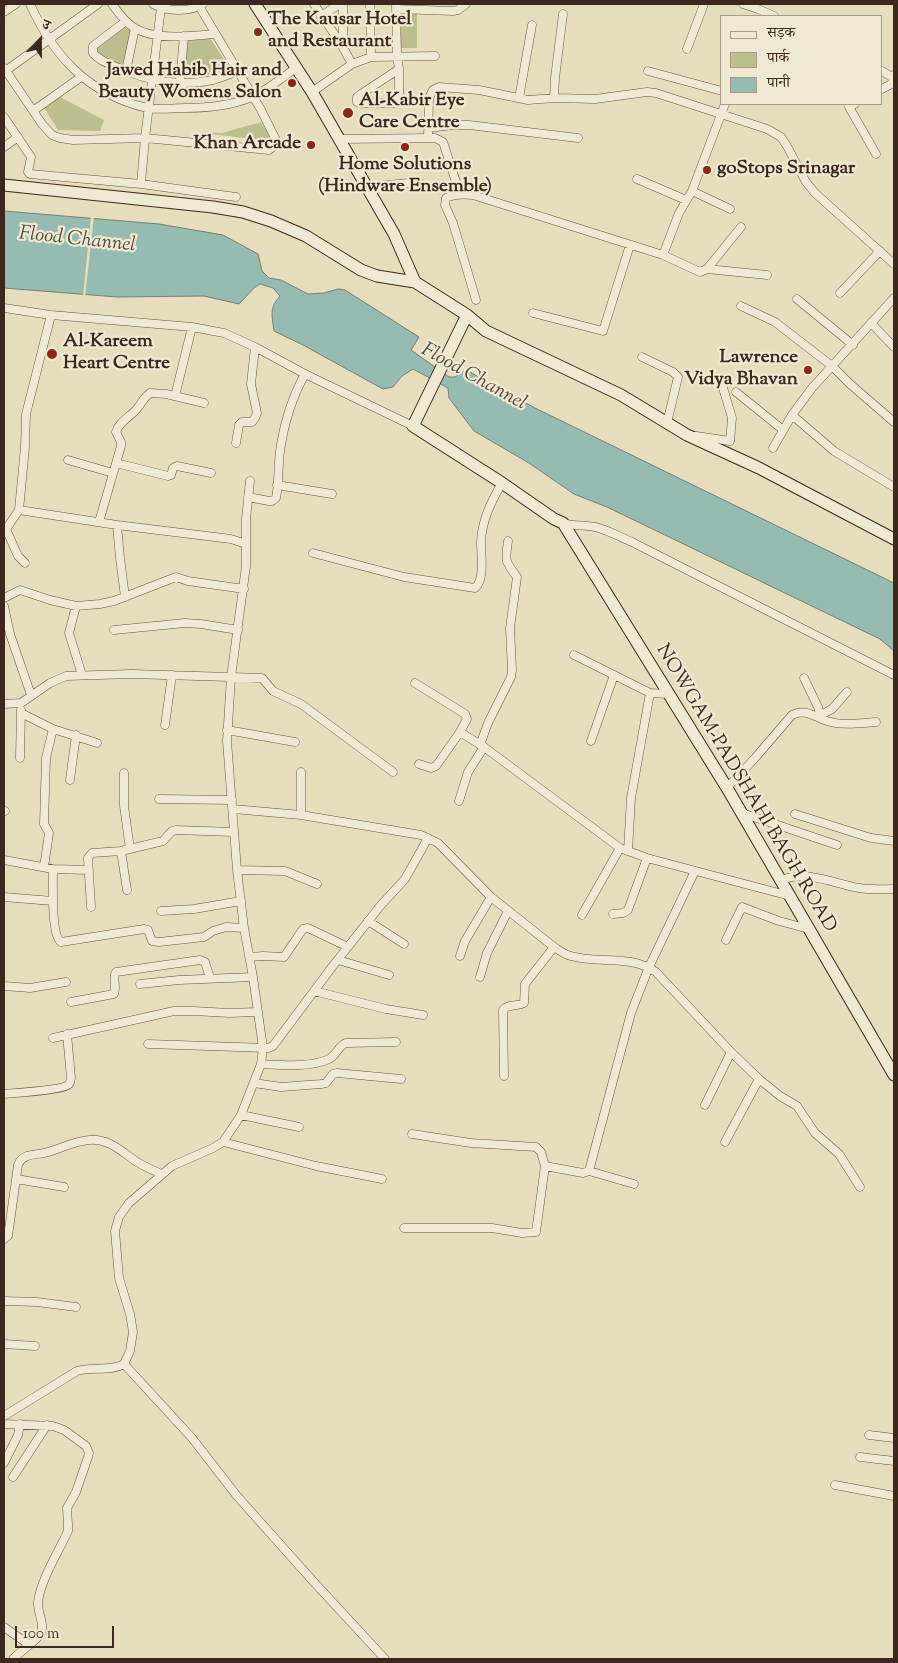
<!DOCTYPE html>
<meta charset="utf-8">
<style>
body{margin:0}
#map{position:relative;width:898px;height:1663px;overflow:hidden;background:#e6ddbc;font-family:"Sorts Mill Goudy","Noto Serif Devanagari",serif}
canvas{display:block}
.frame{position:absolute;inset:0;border:5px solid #3e271c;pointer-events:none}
.legend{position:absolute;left:720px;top:15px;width:162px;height:90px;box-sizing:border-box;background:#efe9d3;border:1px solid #a89b8a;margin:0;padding:6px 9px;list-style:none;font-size:15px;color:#3e271c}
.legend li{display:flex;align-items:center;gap:10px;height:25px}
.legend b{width:25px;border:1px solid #a89b8a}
.north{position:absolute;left:15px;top:15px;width:50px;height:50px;-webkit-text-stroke:4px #efe9d3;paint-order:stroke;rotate:22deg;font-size:14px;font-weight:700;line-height:20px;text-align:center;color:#3e271c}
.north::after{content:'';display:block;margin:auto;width:18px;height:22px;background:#3e271c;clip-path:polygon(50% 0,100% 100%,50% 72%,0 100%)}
.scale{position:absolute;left:15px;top:1626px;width:99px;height:22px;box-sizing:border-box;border:2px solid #3e271c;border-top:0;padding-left:6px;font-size:15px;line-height:18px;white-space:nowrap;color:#3e271c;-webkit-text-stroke:4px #efe9d3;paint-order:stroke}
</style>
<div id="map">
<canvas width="898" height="1663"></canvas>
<div class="frame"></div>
<ul class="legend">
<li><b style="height:6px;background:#efe9d3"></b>सड़क</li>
<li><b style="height:14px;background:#bbbf8d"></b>पार्क</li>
<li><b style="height:14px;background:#96bcb1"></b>पानी</li>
</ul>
<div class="north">उ</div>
<div class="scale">100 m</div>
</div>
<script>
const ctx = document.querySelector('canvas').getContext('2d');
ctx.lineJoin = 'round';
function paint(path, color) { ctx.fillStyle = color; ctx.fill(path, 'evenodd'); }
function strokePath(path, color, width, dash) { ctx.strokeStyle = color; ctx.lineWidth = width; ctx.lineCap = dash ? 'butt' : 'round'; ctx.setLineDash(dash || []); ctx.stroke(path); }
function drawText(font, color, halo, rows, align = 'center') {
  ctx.font = font + ' "Sorts Mill Goudy",serif'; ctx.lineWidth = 4.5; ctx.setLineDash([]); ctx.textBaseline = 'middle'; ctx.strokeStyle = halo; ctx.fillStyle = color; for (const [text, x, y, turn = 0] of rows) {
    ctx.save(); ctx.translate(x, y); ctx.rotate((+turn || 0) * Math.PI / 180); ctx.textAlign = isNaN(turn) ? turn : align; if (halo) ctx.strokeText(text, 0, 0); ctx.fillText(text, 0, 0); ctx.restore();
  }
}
const green = new Path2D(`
 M398 10 417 11V48H399Z
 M125 27 131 30 124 67 106 59 93 48Z
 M210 38 230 69 211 75 185 77 187 41Z
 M60 97 104 120 100 131 58 130 43 106Z
 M261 122 271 139 270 141 202 133V132L222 133Z`);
const water = new Path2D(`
 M4 211 159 224 223 235 258 254 262 271 269 278 281 280 308 294 324 293 338 289 345 290 419 337 411 350 449 377H455L466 370 535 408 894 583V651L880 639 607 507 574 494 529 463 474 431 449 398 448 388 413 369 402 376 393 387 383 389 303 345 274 331C272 316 269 308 280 296L273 288 260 284 255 287 239 304 204 296 117 297 4 288Z`);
const pier = new Path2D(`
 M91 216H94L85 297H83Z`);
const minor = new Path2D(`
 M30 4C54 57 88 94 147 108 158 110 173 108 185 108 207 108 230 106 252 97 266 91 283 77 296 68
 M112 4C118 12 124 21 133 27 154 41 190 36 214 34
 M153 4C166 11 189 13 203 4
 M314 4 341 44 352 64
 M370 4 371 57
 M396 4 397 56 399 69V99L394 103H362L357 102V97L361 94 399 69
 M743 4 758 9 774 16
 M396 9 453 11 458 10 466 4
 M4 12 16 4
 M321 16 340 4
 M126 21 93 46V53C99 61 110 64 119 68 147 81 182 87 213 80 221 78 230 74 238 71
 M341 44 343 36V4
 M687 49 704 4
 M4 68 42 124 52 135 60 138 73 140 145 138 269 150 276 144V140L260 108 199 6
 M126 71 135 28
 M648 71 722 91
 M882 71 892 77
 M4 72 98 4
 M180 82 184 36
 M882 89 893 83 892 77 894 75
 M312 92 352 64 371 57 435 56
 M519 98 532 25
 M554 98 555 78 563 14
 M855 104 849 107 876 154
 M33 111 81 77
 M4 117 31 157 28 172 30 174 141 184 236 197
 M428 128 452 125H469L578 138
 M428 138 429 98 433 90 439 87 479 90 528 100 554 98 595 99 647 92 656 93 767 129 781 137 787 146 806 182 815 193 894 264
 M339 139 435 138 443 142 460 194
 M4 147 18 137
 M637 179 686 200
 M141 184 145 138 161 8
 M367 187 419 182
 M692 191 730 209
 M663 255 679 213 692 191 725 104
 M707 269 767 275
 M840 293 880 251
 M797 299 853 345
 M476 300 453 223 445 205 446 198C454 194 464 194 473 195L663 255 700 272 707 269 741 227
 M741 306 775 322 832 366 850 384 894 422
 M4 308 51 315 192 327 224 333 255 347 305 374 413 426
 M533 313 603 331 630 245
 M871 323 894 347
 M642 357 673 372 678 377 667 423
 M736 392 783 430
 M175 396 192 327
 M792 415 834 451 894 487
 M696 436 730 441 732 418 721 381
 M236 443 239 425 242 422H252L255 418 257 413 251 384 255 347
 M773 448 792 415 812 388 894 298
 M68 460 113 473
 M116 463 168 476 171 475 173 468 177 466 211 473
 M277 485 332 494
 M248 497 269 501H272L276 498C279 483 278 467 280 451 284 424 291 399 305 374
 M99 522 121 446V442L116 432C119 422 128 418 135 411 141 405 143 398 150 393L166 394 204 403
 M563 523C574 526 584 525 595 527 608 530 620 537 632 542L894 675
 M117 525 120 558 125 597
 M6 529 18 556 25 563
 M4 532 19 510 25 447 26 414 51 315
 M246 544V519L250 481
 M313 553 404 577 475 588C485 580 481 554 481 542 482 520 491 502 502 483
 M4 598 20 590 50 600 76 606 100 604 114 601 176 577 188 581 244 589
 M4 606 10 634 31 695
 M76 606 69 633 82 675
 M114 630 185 623 201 624 238 630
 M574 655 650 693 668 694
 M804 678 818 707 821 718
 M415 683 465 714 467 719 460 732 484 747 620 848 647 858 790 896
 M4 704 21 703 50 683 66 676 132 674 262 678 273 691 301 704 393 772
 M21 713 53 729 97 743
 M821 715 832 709 847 692
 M165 725 172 675
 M227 730 295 742
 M591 741 614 675
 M480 745 488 723 511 677 512 670 510 628 517 577C505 561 505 562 508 541
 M20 758 21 710
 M419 764 431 768 436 766 460 732
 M301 772V815
 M124 773V806L130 849
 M70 780 76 735
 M727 788 755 758 792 715C805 708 815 717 827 721 842 726 861 723 876 722
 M159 799 232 800
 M459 801 468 772 484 747
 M233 809 301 815 421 835 438 843 491 897 554 947C559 950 565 955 571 956 599 964 630 954 656 972L731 1052 759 1079 780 1096 797 1106 815 1133 839 1154 860 1187
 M4 811H5
 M742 813 837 845
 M795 814 871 838 894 841
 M121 851 127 890
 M628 851 631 798 650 693
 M4 860 53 869 89 870
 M44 867 49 833 44 824 46 758 53 729
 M53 869C53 883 51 936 61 942L144 929 148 930 152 941 159 942 204 937 213 931 226 927 244 928
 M237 870 285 871 317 884
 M781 880C809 870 831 883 859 888 870 890 882 889 894 889
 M4 897 53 901
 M91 907 88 858 92 853 121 851 163 841 172 831 176 830 233 832
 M161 911 194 909 241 901
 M613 914 623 913 628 910 647 858
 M582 915 620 848
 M368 921 404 944
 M726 940 742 907 779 921 809 929
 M460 956 465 941 491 897
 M250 957 263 956 284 957 303 929 308 928 348 947
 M338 960 389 975
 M480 977 487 953 508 911
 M140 984 179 980 253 977
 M4 986 30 988 66 982
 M314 991 386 1009 423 1015
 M71 1002 114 994C117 987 112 978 116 972L200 960 205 962 210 978
 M53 1038 174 1011H194L229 1013 257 1012
 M148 1044 268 1048 273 1046 332 967 381 905 405 879 428 838
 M261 1064C282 1065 309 1068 329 1059 337 1055 338 1046 346 1043L396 1042
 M504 1076 503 1010C508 1003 518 1007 524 1003L525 984 554 947
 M254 1083 281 1087 321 1084 326 1083 333 1074 337 1073 401 1079
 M4 1094C14 1093 63 1090 68 1085 71 1083 70 1080 71 1078L67 1034
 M705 1105 731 1052
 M241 1115 299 1127
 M412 1134 471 1143 536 1147 541 1152 545 1166 583 1173 589 1171 631 1013 649 967 695 871
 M223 1142 316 1166 382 1179
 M725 1142 759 1079
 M589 1171 634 1184
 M16 1179 64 1187
 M404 1228H492L522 1233 536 1232 545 1166
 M4 1239 8 1236 18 1165C22 1154 33 1155 44 1153 59 1150 73 1141 89 1140 109 1138 122 1152 137 1162 145 1167 153 1170 161 1174
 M4 1301 37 1302 76 1307
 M4 1344 35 1346
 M124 1364 192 1438 237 1496 312 1580 385 1659
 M4 1416 77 1371C92 1366 110 1372 124 1364L130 1351 133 1332 130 1314 119 1278 115 1231 119 1217 129 1203 172 1166 213 1148 223 1142 241 1115 261 1064 263 1048 253 977 244 928 237 870 227 741 231 677 246 566V544L231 539 117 525 19 510
 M4 1424 53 1426 64 1430 86 1446 89 1453 88 1457 76 1492 67 1508 68 1525V1531C58 1553 41 1579 38 1602 37 1612 45 1623 41 1633 37 1641 20 1651 13 1659
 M869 1435 894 1438
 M860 1457 894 1461
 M4 1463 18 1435 20 1424
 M13 1477 47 1425
 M835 1485 894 1496
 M4 1627 28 1644`);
const secondary = new Path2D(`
 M255 4 312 92 394 234 415 282 467 315 486 331 621 395 687 435 759 468 894 539
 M4 185 213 207 243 212 271 221 306 236 361 270 377 276 415 282
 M467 315 413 426 502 483 554 519 563 523 727 788 894 1075`);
const markers = [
 [258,32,5,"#8f2418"],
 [292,83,5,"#8f2418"],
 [348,113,6,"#8f2418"],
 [311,145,5,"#8f2418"],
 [405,147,5,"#8f2418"],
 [707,170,5,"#8f2418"],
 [52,354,6,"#8f2418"],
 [808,370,5,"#8f2418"]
];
const poiNames = [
 ["The Kausar Hotel",268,21],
 ["and Restaurant",268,43],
 ["Jawed Habib Hair and",282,72,"right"],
 ["Beauty Womens Salon",282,94,"right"],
 ["Al-Kabir Eye",359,102],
 ["Care Centre",359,124],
 ["Khan Arcade",301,145,"right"],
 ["Home Solutions",405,166,"center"],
 ["(Hindware Ensemble)",405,188,"center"],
 ["goStops Srinagar",717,170],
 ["Al-Kareem",63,343],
 ["Heart Centre",63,365],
 ["Lawrence",798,359,"right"],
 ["Vidya Bhavan",798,381,"right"]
];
const streetNames = [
 ["NOWGAM-PADSHAHI BAGH ROAD",745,789,59]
];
const waterNames = [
 ["Flood Channel",77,241,6],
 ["Flood Channel",473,378,29]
];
paint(green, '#bbbf8d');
paint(water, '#96bcb1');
strokePath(water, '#738075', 1);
paint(pier, '#e6ddbc');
strokePath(minor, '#685444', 9);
strokePath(secondary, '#3e271c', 13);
strokePath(minor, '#efe9d3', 8);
strokePath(secondary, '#efe9d3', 11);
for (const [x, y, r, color] of markers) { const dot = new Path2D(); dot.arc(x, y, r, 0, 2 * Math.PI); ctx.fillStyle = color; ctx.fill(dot); strokePath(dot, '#efe9d3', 2); }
drawText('bold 19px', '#3e271c', '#efe9d3', poiNames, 'left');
drawText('19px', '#3e271c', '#efe9d3', streetNames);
drawText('italic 20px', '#544c41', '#efe9d3', waterNames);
</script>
